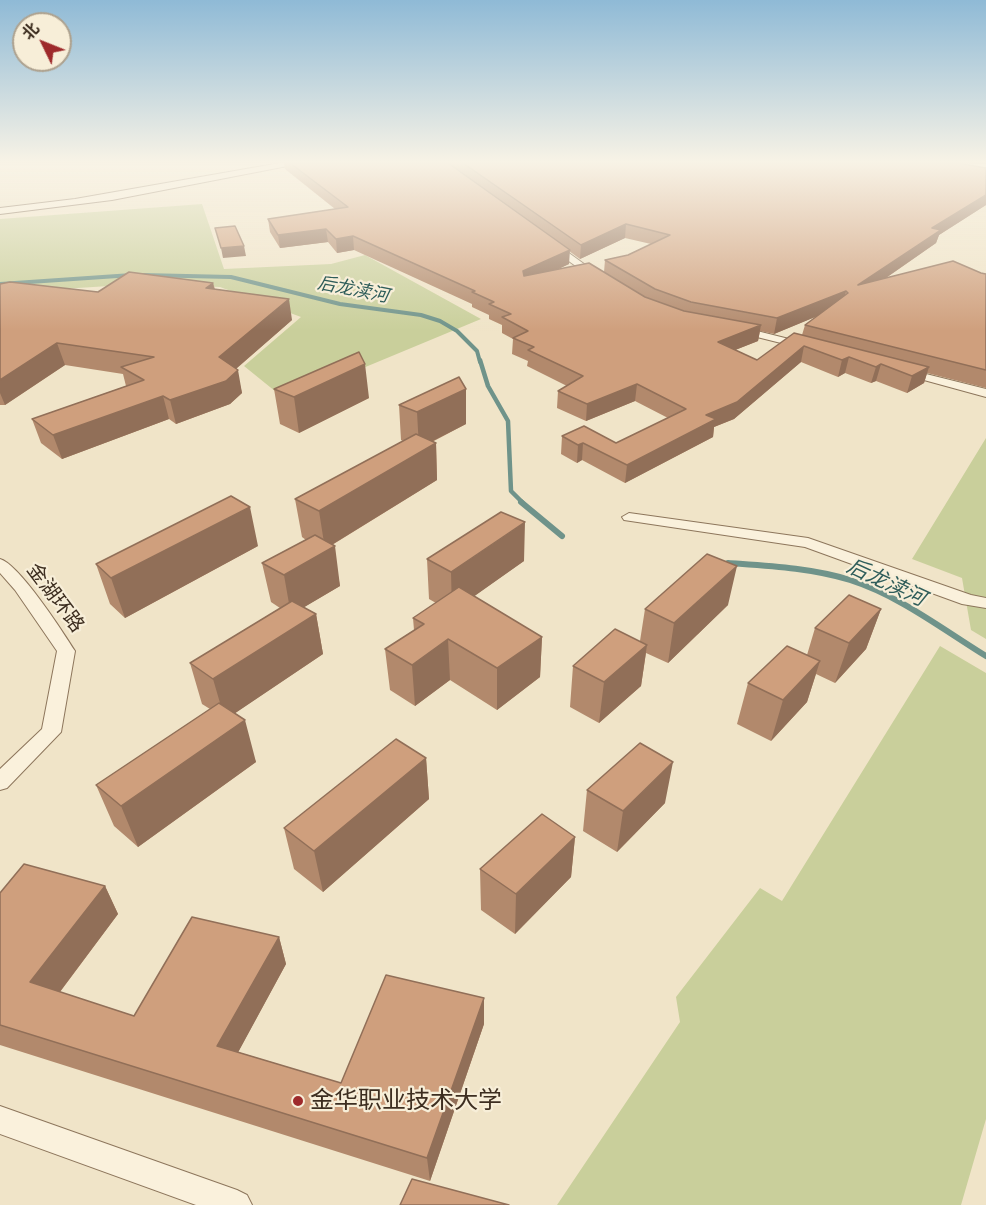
<!DOCTYPE html>
<meta charset="utf-8">
<style>
body{margin:0}
#map{position:relative;width:986px;height:1205px;overflow:hidden;background:#f0e4c8;font-family:Lora,"Noto Sans SC",serif}
canvas{display:block}
.north{position:absolute;left:12px;top:12px;width:60px;height:60px;box-sizing:border-box;background:#f7eed8;border:2px solid #ada18e;border-radius:50%;rotate:313deg;font-size:16px;font-weight:700;line-height:24px;text-align:center;color:#3d2e20}
.north::after{content:'';display:block;margin:auto;width:21px;height:27px;background:#9e2a2b;clip-path:polygon(50% 0,100% 100%,50% 72%,0 100%)}
</style>
<div id="map">
<canvas width="986" height="1205"></canvas>
<div class="north">北</div>
</div>
<script>
const ctx = document.querySelector('canvas').getContext('2d');
ctx.lineJoin = 'round';
function paint(path, color) { ctx.fillStyle = color; ctx.fill(path, 'evenodd'); }
function strokePath(path, color, width, dash) { ctx.strokeStyle = color; ctx.lineWidth = width; ctx.lineCap = dash ? 'butt' : 'round'; ctx.setLineDash(dash || []); ctx.stroke(path); }
function drawText(font, color, halo, rows, align = 'center') {
  ctx.font = font + ' Lora,"Noto Sans SC",serif'; ctx.lineWidth = 4.5; ctx.setLineDash([]); ctx.textBaseline = 'middle'; ctx.strokeStyle = halo; ctx.fillStyle = color; for (const [text, x, y, turn = 0] of rows) {
    ctx.save(); ctx.translate(x, y); ctx.rotate((+turn || 0) * Math.PI / 180); ctx.textAlign = isNaN(turn) ? turn : align; if (halo) ctx.strokeText(text, 0, 0); ctx.fillText(text, 0, 0); ctx.restore();
  }
}
const green = new Path2D(`
 M202 204 224 269 331 264 365 255 481 319 286 400 244 366 301 317 220 287 140 284 0 293V219Z
 M986 438V639L971 630 962 578 912 559Z
 M940 646 986 673V1119L961 1205H557L680 1022 676 997 760 888 782 901Z`);
const streamFar2 = new Path2D(`
 M142 275 231 277 340 304 421 315 440 321 457 331 477 351 480 362
 M0 284 132 275`);
const streamFar1 = new Path2D(`
 M480 360 488 386 508 421 511 491 523 503`);
const stream = new Path2D(`
 M521 502 562 536
 M728 563C769 566 811 568 850 580 900 596 942 629 986 656`);
const minor = new Path2D(`
 M549 243H555L602 277 594 279 549 247Z
 M737 326 809 344 810 346 805 349 733 331V327Z
 M906 369 986 389V397L902 374V370Z
 M629 513 808 538 971 595 986 598V608L962 604 805 547 624 520 622 517Z
 M0 559C19 564 63 632 75 651L61 732 7 788 0 790V769L42 729 57 651 15 590 0 573Z
 M0 1106 237 1190 247 1195 252 1205H196L0 1134Z`);
const secondary = new Path2D(`
 M280 163H303L112 200 0 214V208L75 199Z
 M955 163 986 164V170Z`);
const wall = new Path2D(`
 M284 163H958L986 168V205L939 235 936 243 886 278 981 273 986 274V388L927 373 924 383 907 393 876 381 871 383 845 373 838 377 801 362 734 419 714 427 713 437 625 483 582 460 577 463 561 454 562 436 616 443 668 418 635 401 586 421 557 408 558 391 567 386 527 366 528 361 512 354 513 339 502 333V325L489 319V315L472 307V304L354 250 337 253 328 242 280 248 270 232 268 219 335 209 285 169ZM625 238 651 244 628 255 605 260 604 272 558 269 569 264V251L580 259ZM817 316 805 325 802 335 757 360 735 350 758 341 760 331 774 334Z
 M213 283 215 289 292 320 236 369 242 393 230 404 176 424 169 419 62 459 41 443 32 419 126 386 123 374 65 365 5 405H0V284L98 292Z
 M274 389 369 398 299 433 280 424Z
 M466 389V424L432 442 436 443 437 480 332 545 340 586 304 607 316 614 323 654 235 713 256 762 138 847 114 826 96 785 210 709 202 704 190 663 280 608 271 602 262 563 306 540 302 537 295 499 403 441 401 440 399 405Z
 M258 546 125 618 110 604 96 564Z
 M427 559 524 561 474 596 542 637 540 677 497 710 450 680 415 706 390 690 385 649 414 630 413 618 436 603 429 599Z
 M728 605 668 663 646 653 641 686 599 723 570 707 573 666 640 641 645 609Z
 M881 609 866 649 835 683 816 674 807 702 771 741 737 724 748 683 807 655 815 628Z
 M426 758 429 799 323 892 294 869 284 828Z
 M587 790 665 803 617 852 583 831Z
 M575 837 571 877 515 934 481 910 480 869Z
 M105 886 118 914 60 992 134 1016 279 937 286 964 238 1052 341 1083 484 998V1024L430 1181 0 1045V893Z`);
const shadedWall = new Path2D(`
 M986 195V205L939 235 936 243 854 300 858 285 932 228Z
 M626 224 625 238 580 259 581 245Z
 M326 229 328 242 280 248 278 235Z
 M353 236 354 250 337 253 336 239Z
 M244 246 246 256 223 258 221 248Z
 M570 250 569 264 523 286V271Z
 M213 283 217 303 206 288Z
 M846 291 842 306 774 334 777 318Z
 M289 299 292 320 223 380 219 357Z
 M761 325 758 341 715 358 718 342Z
 M57 343 65 365 5 405 0 393V380Z
 M804 346 801 362 734 419 714 427 713 437 625 483 627 465 706 415Z
 M849 357 845 373 838 377 842 360Z
 M365 364 369 398 299 433 294 397Z
 M881 364 876 381 871 383 876 367Z
 M929 367 924 383 907 393 912 376Z
 M238 370 242 393 230 404 176 424 170 400Z
 M637 384 635 401 586 421 587 404Z
 M466 389V424L419 448 417 412Z
 M163 396 169 419 62 459 53 435Z
 M436 443 437 480 325 549 319 511Z
 M583 443 582 460 577 463 578 445Z
 M250 507 258 546 125 618 111 578Z
 M525 522 524 561 452 612 451 572Z
 M335 546 340 586 291 615 284 575Z
 M737 566 728 605 668 663 674 623Z
 M881 609 866 649 835 683 849 643Z
 M316 614 323 654 225 720 213 679Z
 M542 637 540 677 497 710V668Z
 M448 639 450 680 415 706 412 665Z
 M647 645 641 686 599 723 604 682Z
 M820 661 807 702 771 741 783 700Z
 M245 720 256 762 138 847 121 806Z
 M426 758 429 799 323 892 314 851Z
 M673 762 665 803 617 852 623 811Z
 M575 837 571 877 515 934 516 894Z
 M105 886 118 914 47 1009 30 982Z
 M279 937 286 964 228 1071 217 1046Z
 M484 998V1024L430 1181 427 1158Z`);
const building = new Path2D(`
 M290 163H448L570 250 523 271 524 276 589 263 645 297 684 311 761 325 718 342 757 360 794 333 929 367 912 376 881 364 876 367 849 357 842 360 804 346 737 402 706 415 716 419 627 465 583 443 578 445 562 436 584 426 616 443 686 409 637 384 587 404 558 391 583 376 528 350 534 347 513 338 528 331 502 317 511 314 489 304 494 302 472 292 475 291 353 236 336 239 326 229 278 235 268 219 348 207Z
 M463 163H958L986 168V195L932 228 941 230 858 285 953 261 981 273 986 274V370L805 325 848 293 846 291 777 318 691 302 655 289 605 260 628 255 670 235 626 224 581 245Z
 M235 226 244 246 221 248 215 228Z
 M129 272 213 283 206 288 289 299 219 357 238 370 226 381 170 400 163 396 53 435 32 419 144 380 121 367 154 357 57 343 0 380V284L10 282 98 292Z
 M359 352 365 364 294 397 274 389Z
 M459 377 466 389 417 412 399 405Z
 M416 434 436 443 319 511 295 499Z
 M231 496 250 507 111 578 96 564Z
 M501 512 525 522 451 572 427 559Z
 M315 535 335 546 284 575 262 563Z
 M707 554 737 566 674 623 645 609Z
 M459 587 542 637 497 668 448 639 412 665 385 649 424 624 413 618Z
 M849 595 881 609 849 643 815 628Z
 M292 601 316 614 213 679 190 663Z
 M615 629 647 645 604 682 573 666Z
 M787 646 820 661 783 700 748 683Z
 M219 703 245 720 121 806 96 785Z
 M396 739 426 758 314 851 284 828Z
 M640 743 673 762 623 811 587 790Z
 M542 814 575 837 516 894 480 869Z
 M24 864 105 886 30 982 134 1016 192 917 279 937 217 1046 341 1083 386 975 484 998 427 1158 0 1025V893Z
 M412 1179 509 1205H400Z`);
const markers = [
 [298,1101,6,"#9e2a2b"]
];
const farWaternames = [
 ["后龙渎河",353,290,11]
];
const streetNames = [
 ["金湖环路",55,598,53]
];
const waterNames = [
 ["后龙渎河",886,583,25]
];
const nearPoinames = [
 ["金华职业技术大学",310,1101]
];
paint(green, '#c9cf9b');
strokePath(streamFar2, '#6f938a', 4);
strokePath(streamFar1, '#6f938a', 4.5);
strokePath(stream, '#6f938a', 6);
strokePath(minor, '#8d765c', 2);
strokePath(secondary, '#6f573f', 2);
paint(minor, '#faf1dc');
paint(secondary, '#faf1dc');
paint(wall, '#b2896c');
paint(shadedWall, '#916f58');
paint(building, '#cf9f7d');
strokePath(building, '#916f58', 1.5);
const sky = ctx.createLinearGradient(0, 0, 0, 331);
sky.addColorStop(0, '#8fbad6');
sky.addColorStop(0.49, '#f8f3e6');
sky.addColorStop(1, '#f8f3e600');
ctx.fillStyle = sky;
ctx.fillRect(0, 0, 986, 331);
for (const [x, y, r, color] of markers) { const dot = new Path2D(); dot.arc(x, y, r, 0, 2 * Math.PI); ctx.fillStyle = color; ctx.fill(dot); strokePath(dot, '#f7eed8', 2); }
drawText('italic 18px', '#2f5d5a', '#f7eed8', farWaternames);
drawText('20px', '#3d2e20', '#f7eed8', streetNames);
drawText('italic 21px', '#2f5d5a', '#f7eed8', waterNames);
drawText('24px', '#3d2e20', '#f7eed8', nearPoinames, 'left');
</script>
